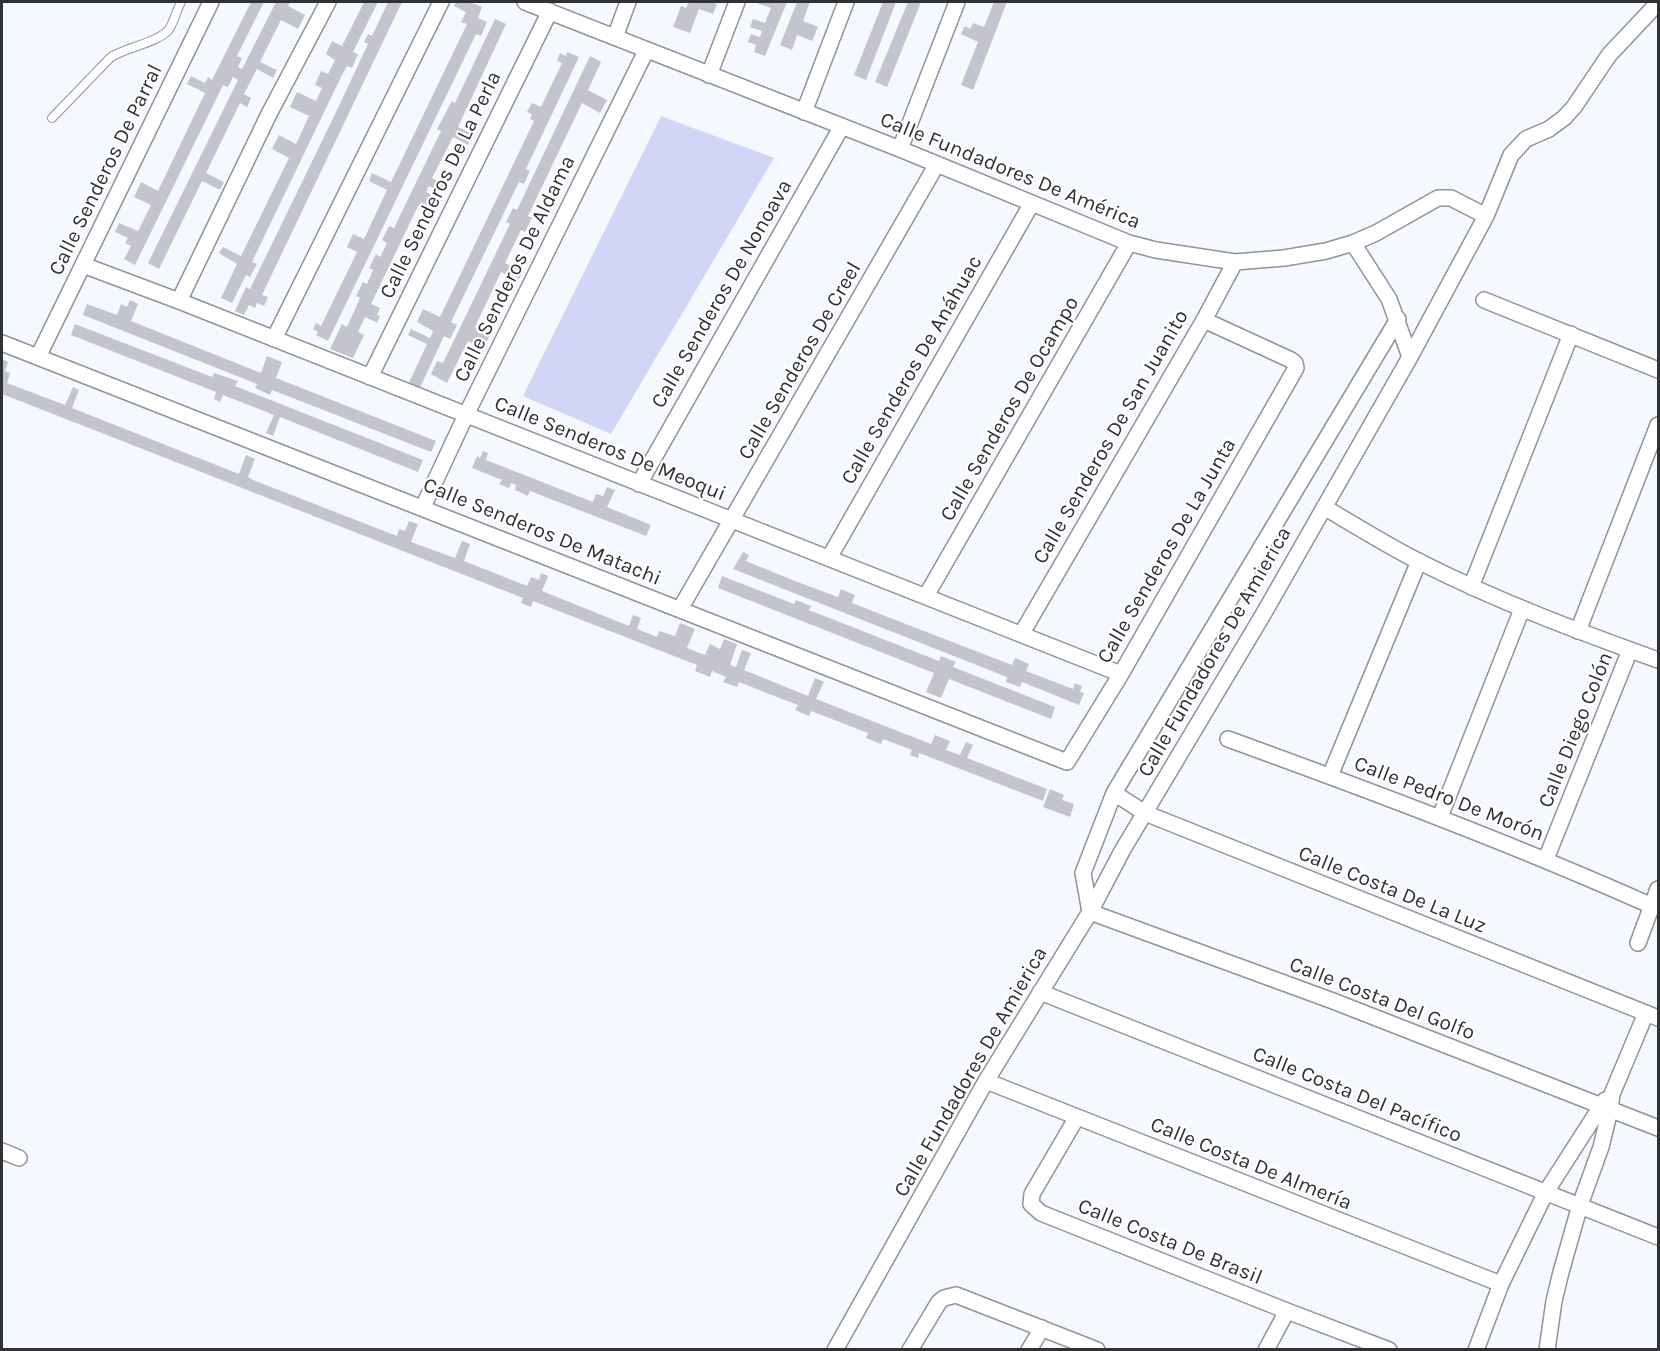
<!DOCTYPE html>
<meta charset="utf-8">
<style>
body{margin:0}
#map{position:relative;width:1660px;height:1351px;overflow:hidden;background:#f6f8ff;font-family:Karla,sans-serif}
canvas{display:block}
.frame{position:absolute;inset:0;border:3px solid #303133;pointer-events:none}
</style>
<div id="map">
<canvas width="1660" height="1351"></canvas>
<div class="frame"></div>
</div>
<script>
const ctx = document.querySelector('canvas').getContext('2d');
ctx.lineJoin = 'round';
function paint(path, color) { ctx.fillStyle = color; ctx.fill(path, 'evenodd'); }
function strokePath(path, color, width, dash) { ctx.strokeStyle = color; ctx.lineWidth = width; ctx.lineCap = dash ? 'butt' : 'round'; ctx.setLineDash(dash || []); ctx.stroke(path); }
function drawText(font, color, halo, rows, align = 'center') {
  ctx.font = font + ' Karla,sans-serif'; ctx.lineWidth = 4.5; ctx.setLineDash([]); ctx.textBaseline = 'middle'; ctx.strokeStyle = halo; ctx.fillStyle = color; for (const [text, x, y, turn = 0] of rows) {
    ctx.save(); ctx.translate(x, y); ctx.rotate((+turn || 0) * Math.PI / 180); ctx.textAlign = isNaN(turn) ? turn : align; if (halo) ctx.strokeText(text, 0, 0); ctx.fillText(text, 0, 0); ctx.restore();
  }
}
const water = new Path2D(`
 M661 116 774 158 611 434 523 396Z`);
const building = new Path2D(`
 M251 2H264L237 56 242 58 238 67 242 69 276 2H290L288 6 305 15 298 29 281 20 260 62 277 70 273 78 257 69 244 94 251 98 247 107 240 103 206 173 224 182 220 190 202 181 159 269 148 263 238 80 233 77 228 87 223 85 135 265 124 259 131 246 125 243 128 238 115 232 119 223 138 231 151 205 134 197 141 182 158 191 205 93 187 84 191 76 205 83 208 77 212 80Z
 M364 2H378L353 52 358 54 352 68 347 66 340 79 252 262 257 264 250 277 246 275 232 303 221 298 237 264 219 253 223 247 241 256 289 158 272 149 279 135 296 144 309 116 290 107 297 92 316 101 322 88 315 85 321 71 328 74 335 60 326 54 332 41 342 46Z
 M388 2H402L262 295 268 297 264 306 257 303 255 308 249 305 244 315 235 311 246 287 250 289 338 108 368 44 364 42 368 34 372 36Z
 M456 2H469L482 7 478 18 487 22 481 36 476 34 328 341 316 335 318 332 313 329 316 323 321 326 357 252 347 247 353 234 364 239 387 190 369 181 372 173 391 182 467 24 461 22 466 12 454 6Z
 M689 2H710L717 4 713 14 699 9 690 33 673 27 681 6 686 8Z
 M754 2H787L765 56 754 52 756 45 748 42 751 34 760 37 762 31 750 27 753 19 765 23 771 8Z
 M797 2H810L803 21 818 27 812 41 797 35 792 50 780 45Z
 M883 2H896L866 80 854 75Z
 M908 2H921L887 87 875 82Z
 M994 2H1007L973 90 961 85 978 42 961 34 965 26 970 29 973 23 984 27Z
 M495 19 506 24 458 127 472 134 468 145 453 137 432 178 446 185 442 193 429 186 426 192 442 200 439 208 432 205 429 211 418 206 371 304 380 308 377 315 380 316 377 323 365 317 358 332 364 335 353 358 330 349 342 324 347 327 360 298 356 296 363 282 367 284 373 270 369 268 376 254 380 257 387 243 382 240 389 226 394 228 441 131 437 129 452 101 455 103Z
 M567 52 579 57 526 169 530 171 524 184 519 182 451 322 457 325 450 339 444 336 418 392 407 387 427 344 408 335 411 329 430 338 433 331 417 322 423 309 440 317 534 121 530 119 532 114 527 112 532 103 541 107 562 63 557 61 560 53 566 56Z
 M590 56 601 62 588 90 607 100 600 113 582 103 528 216 532 218 525 232 521 230 505 263 523 272 518 281 501 272 475 327 490 335 483 349 468 341 447 383 431 374 437 361 443 363 510 224 506 222 513 208 517 210Z
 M130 300 138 304 131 321 261 373 267 356 282 362 276 378 436 441 431 452 272 390 270 395 255 388 257 384 83 315 87 304 117 315 121 304 127 307Z
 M75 324 212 377 214 373 238 381 235 386 423 460 418 472 280 417 273 436 266 433 274 415 223 395 220 402 214 399 216 392 71 335Z
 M2 359 8 362 5 371 10 373 7 383 65 405 73 387 79 390 72 408 239 474 246 455 255 459 248 477 253 480 397 536 399 529 405 531 409 521 418 524 411 542 455 558 462 541 470 544 464 561 527 586 531 577 539 580 541 573 548 576 542 591 629 626 633 615 641 618 637 629 657 637 659 631 675 636 680 623 695 629 687 648 705 655 710 644 720 649 724 639 737 644 730 665 736 667 742 650 751 653 744 670 808 696 815 678 824 682 816 699 931 744 935 735 950 741 946 750 960 755 966 742 973 745 967 758 1047 789 1043 801 919 753 918 758 910 755 912 750 883 739 881 744 866 738 868 733 811 711 809 716 795 710 798 705 782 699 739 682 737 687 723 682 726 677 712 671 710 677 695 671 697 665 533 601 531 607 521 603 523 598 2 394Z
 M483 451 488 453 486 460 593 502 596 494 603 496 607 487 615 490 607 507 651 525 646 536 530 491 528 496 515 490 516 485 511 483 509 488 499 484 502 480 472 468 477 456 480 458Z
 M743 552 749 555 746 561 795 581 838 597 841 589 855 595 852 603 911 626 1012 665 1015 658 1029 664 1026 671 1073 689 1075 683 1082 686 1080 692 1084 693 1079 705 1022 682 1020 687 1006 682 1007 677 733 569Z
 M722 576 794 604 796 600 811 606 809 610 939 661 941 656 956 662 953 667 1055 707 1051 719 949 679 941 698 926 692 934 673 718 588Z
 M1050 789 1064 795 1062 800 1074 804 1070 817 1043 807Z`);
const service = new Path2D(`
 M52 118 111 57C127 47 161 42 170 28 174 20 177 10 181 2`);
const minor = new Path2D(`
 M525 2 900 149 1129 243 1156 250 1235 262 1284 258 1326 251 1353 243 1376 233 1438 198H1451L1486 216
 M615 37 628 2
 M709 75 737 2
 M804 112 846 2
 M900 149 957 2
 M1353 243 1389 299 1410 357
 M83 265 179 301 1121 674
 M1484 300 1658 370
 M179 301 269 114 328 2
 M1398 319 1114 793 1083 873 1090 912 1333 1001 1658 1128
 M274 339 441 2
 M2 343 1067 762 1121 674 1296 368 1295 363 1291 360 1204 320
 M38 357 211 2
 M370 377 550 11
 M639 484 842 126
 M423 507 466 415 646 51
 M1324 507C1356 526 1388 546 1420 562 1497 601 1577 631 1658 660
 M829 558 1032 203
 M1471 587 1571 334
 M926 596 1129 243
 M680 609 937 164
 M1578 631 1658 425
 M1022 633 1204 320 1235 262
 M1228 739C1371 791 1513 844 1652 906
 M1330 776 1419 561
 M1114 793 1145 813 1658 1018
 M1440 817 1522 609
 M1546 859 1630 650
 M1638 943 1658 889
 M1040 992 1658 1237
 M986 1081 1501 1284
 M1077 1117 1032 1194 1031 1204 1041 1213 1287 1311 1389 1350
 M2 1151 19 1158
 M835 1350 986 1081 1090 912 1122 851 1264 613 1410 357 1486 216 1511 155 1526 139 1549 129 1564 118 1574 107 1609 55 1658 3
 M910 1350 939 1302 944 1298 956 1295 1097 1350
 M1029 1350 1042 1328
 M1266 1350 1287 1311
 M1476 1350 1501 1284 1546 1192 1605 1100
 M1547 1350 1554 1301 1561 1272 1580 1205 1601 1147 1610 1110 1612 1094 1646 1013`);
const streetNames = [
 ["Calle Senderos De Parral",106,170,-64],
 ["Calle Fundadores De América",1010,171,22],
 ["Calle Senderos De La Perla",441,185,-64],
 ["Calle Senderos De Aldama",515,269,-64],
 ["Calle Senderos De Nonoava",722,294,-60],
 ["Calle Senderos De Creel",800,361,-60],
 ["Calle Senderos De Anáhuac",912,370,-60],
 ["Calle Senderos De Ocampo",1010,409,-60],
 ["Calle Senderos De San Juanito",1111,437,-60],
 ["Calle Senderos De Meoqui",610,449,22],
 ["Calle Senderos De Matachi",542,532,22],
 ["Calle Senderos De La Junta",1167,551,-60],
 ["Calle Fundadores De Amierica",1215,652,-60],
 ["Calle Diego Colón",1576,730,-68],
 ["Calle Pedro De Morón",1449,799,21],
 ["Calle Costa De La Luz",1392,890,22],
 ["Calle Costa Del Golfo",1382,999,21],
 ["Calle Fundadores De Amierica",971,1072,-60],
 ["Calle Costa Del Pacífico",1357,1095,22],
 ["Calle Costa De Almería",1251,1164,22],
 ["Calle Costa De Brasil",1170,1242,22]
];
paint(water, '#d1d6f7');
paint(building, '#c4c5cc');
strokePath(service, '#929399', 10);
strokePath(minor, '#929399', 18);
strokePath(service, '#fff', 8);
strokePath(minor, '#fff', 15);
drawText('21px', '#303133', '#fff', streetNames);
</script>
